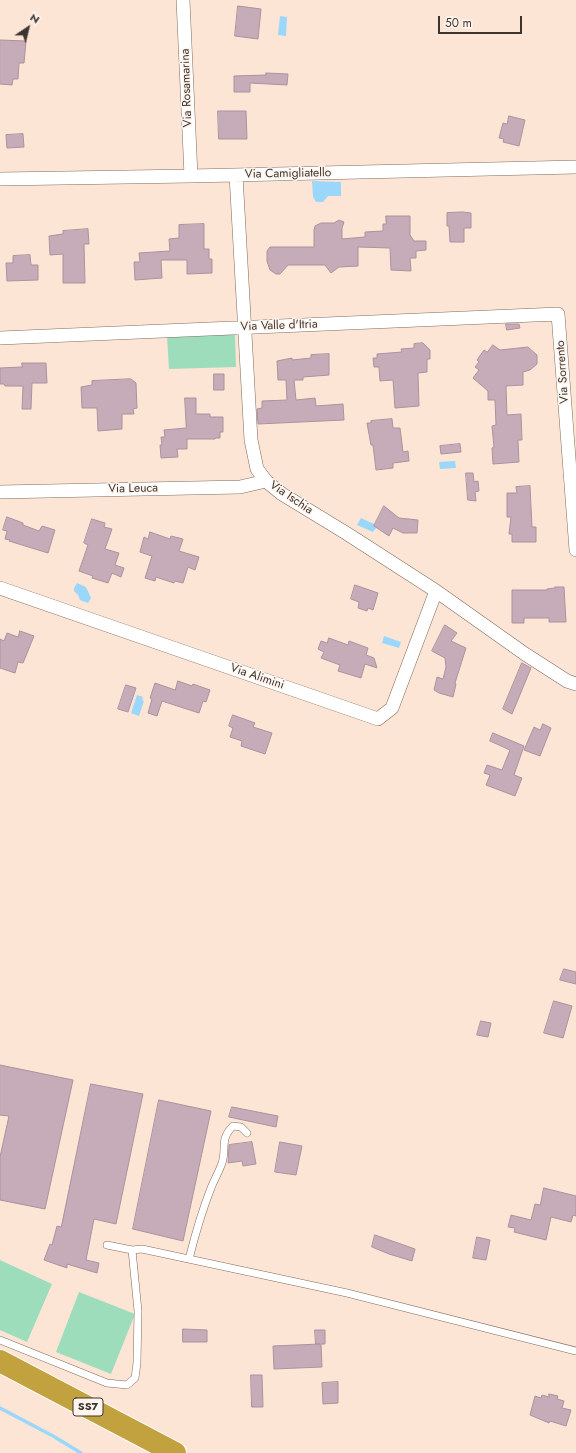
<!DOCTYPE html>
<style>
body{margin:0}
#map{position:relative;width:576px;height:1453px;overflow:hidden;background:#fde5d5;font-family:Jost,sans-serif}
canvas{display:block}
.north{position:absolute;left:8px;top:8px;width:40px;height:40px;-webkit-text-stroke:3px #fff5ef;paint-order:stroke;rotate:35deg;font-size:11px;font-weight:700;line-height:16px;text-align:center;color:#3d342e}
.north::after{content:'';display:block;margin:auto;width:14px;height:18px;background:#3d342e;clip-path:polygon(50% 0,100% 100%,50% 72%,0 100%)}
.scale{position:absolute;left:438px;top:16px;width:84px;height:18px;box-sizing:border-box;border:2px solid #3d342e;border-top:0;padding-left:5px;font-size:12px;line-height:14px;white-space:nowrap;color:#3d342e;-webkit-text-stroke:3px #fff5ef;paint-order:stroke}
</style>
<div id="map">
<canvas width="576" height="1453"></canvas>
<div class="north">N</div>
<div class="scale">50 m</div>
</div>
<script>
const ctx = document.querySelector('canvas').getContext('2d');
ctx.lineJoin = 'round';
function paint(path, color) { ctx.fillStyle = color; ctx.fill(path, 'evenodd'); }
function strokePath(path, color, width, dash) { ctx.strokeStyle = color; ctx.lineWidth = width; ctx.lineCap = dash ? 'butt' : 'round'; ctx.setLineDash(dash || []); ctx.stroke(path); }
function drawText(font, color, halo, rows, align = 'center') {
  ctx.font = font + ' Jost,sans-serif'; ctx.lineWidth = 3; ctx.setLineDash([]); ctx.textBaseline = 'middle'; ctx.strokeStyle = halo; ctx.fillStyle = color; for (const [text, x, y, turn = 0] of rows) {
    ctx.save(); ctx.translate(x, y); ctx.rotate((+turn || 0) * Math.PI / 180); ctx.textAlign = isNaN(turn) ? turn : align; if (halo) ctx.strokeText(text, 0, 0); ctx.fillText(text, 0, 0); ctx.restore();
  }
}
const green = new Path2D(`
 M235 334 236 367 169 369 167 336Z
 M0 1260 52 1284 27 1342 0 1330Z
 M79 1292 135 1314 111 1374 56 1352Z`);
const water = new Path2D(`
 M280 16 287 17 286 36 278 35Z
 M312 181 341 182V196H328L323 202H316L313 197Z
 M455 461 456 468 440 469 439 462Z
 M361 518 374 524 376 528 373 532 357 525Z
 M77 583 86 587 91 598 88 603 80 600 78 595 74 591V588Z
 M384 636 401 642 399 648 382 643Z
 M137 695 143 697 142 700 144 701 139 716 131 713Z`);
const stream = new Path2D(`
 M0 1408 53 1436 81 1453`);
const building = new Path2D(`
 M238 6 261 9 258 39 235 36Z
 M0 40 26 41 24 63H19L18 79H13L12 85 0 84Z
 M266 73 288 74 287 85 250 83V92H234V76L266 75Z
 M218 111H246L247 139H219Z
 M509 116 525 120 519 146 503 142 504 139 499 138 503 123 507 124Z
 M23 134 24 147 7 148 6 135Z
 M463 212 471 213V228H464V242H450L449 226H447V213Z
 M386 216H410V235L414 241H426V250L416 251V258H410L411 271 391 270 390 248 358 247V266L339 267 331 273 325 265H288L280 274H276L270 270 267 261V251L270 247H314V230L315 226 321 223H334L339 220 344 222 342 228V239L365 237V232L383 231V224H386Z
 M204 224V249H209V259H212V273L187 274V260H161L162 278 135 280 134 262H140L139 253 170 251 169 239 179 238V225Z
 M88 229 89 244H84L85 283H63V254L50 255 49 236 63 234V231Z
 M30 255 31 265H38V280L7 281 6 263H13V256Z
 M506 324H519L520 328 507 330Z
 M423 343 430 350V359H427V372L418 373 419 406 395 408 393 380 380 381 379 367H374L373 358H377V354L402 352 401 349 414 348V344Z
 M493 345 500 350 528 347 537 355V364L530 370 523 372V385L506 386 507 415 521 414 522 440H518L519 462 493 464 492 448 494 447 492 426 496 425 495 400H488V391L473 378 479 370 475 367 479 362 477 360 484 350 487 352Z
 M329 354V375L303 377V380H294L296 400 315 398 316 406 343 404 344 420 258 424 257 409 262 408V401L287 400 286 380H278L277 361 292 358V360L311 358V355Z
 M22 363H46L47 383H32L31 409H22L23 386H5L4 384H0V368L22 367Z
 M214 374H224V390H214Z
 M131 379 136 383 137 408 133 409 134 414H122V429L98 431 97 408H82L81 387 92 385V381Z
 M185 398H196V414H210V417H223V432H220V438H216L215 439H187V449H177L178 457 161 458 160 445H162L161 437H165L164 430 186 428Z
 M392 419 393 428H400L403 452 408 451 409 461 393 463V468L376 470 373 445H371L367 423H371V421Z
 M460 444 461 452 441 454 440 446Z
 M466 473H473L474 482 478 481 479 491 475 492 476 501 468 500Z
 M530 486 532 527H536V542H512V534H509L511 517H507V493H517L516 487Z
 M384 506 399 518 418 520 417 533H403L393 528 389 536 374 526Z
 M7 517 23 523V525L39 531 42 526 55 530 48 553 9 541 10 540 5 539 7 531 3 530Z
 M92 519 105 523 104 527 112 529 105 549 119 553 115 565 124 568 121 577 112 573 108 583 92 578 93 576 79 571 88 545 84 543Z
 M150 532 170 539 171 536 183 539 179 551 199 557 195 570 188 567 183 583 175 581 174 583 156 577 155 581 145 578 152 556 140 552 144 537 148 539Z
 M355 585 378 593 373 610 368 608 367 611 358 608 359 602 351 599Z
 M555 587H564L566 622H549V618H524V623H512V590H547V589L555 588Z
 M445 625 457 633 451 641 466 648 455 683 456 684 453 697 439 693 434 690 437 677 443 679 446 667 445 658 432 651Z
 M20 631 34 636 23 663 18 662 15 673 0 668V639L4 641 7 633 18 637Z
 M329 638 348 645 349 641 368 648 366 655 374 658 377 668 365 664 361 678 338 671 340 665 321 658 324 652 318 649 321 641 327 643Z
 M522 663 531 668 512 714 503 709Z
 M178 681 192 686 193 684 210 690 206 702 203 701 199 713 162 701 157 716 148 713 152 699 150 698 155 683 175 690Z
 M126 685 136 688 128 712 118 709Z
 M233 715 255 723 253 727 272 733 265 754 241 746 242 741 230 737 233 728 229 726Z
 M543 724 551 728 540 756 524 750 534 727 540 730Z
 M493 733 524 746 514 775 522 778 515 796 486 785 490 775 484 773 487 765 502 770 510 750 490 741Z
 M564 969 576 972V984L560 980Z
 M554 1001 572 1006 563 1038 544 1033Z
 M481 1021 491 1023 488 1037 477 1035Z
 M0 1065 73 1080 45 1209 0 1200V1157L9 1116 0 1115Z
 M91 1084 143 1094 116 1224 94 1219 86 1260 99 1263 97 1273 67 1264V1268L44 1260 50 1244 52 1245 57 1226 61 1227Z
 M159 1100 211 1111 183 1241 133 1229Z
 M232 1107 278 1116 276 1127 229 1117Z
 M252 1142 256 1164 243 1166 242 1161 228 1163 229 1145Z
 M280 1142 302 1146 296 1175 275 1172Z
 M544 1188 576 1196V1216L573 1215 571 1222 551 1217 546 1240 514 1232 515 1228 508 1227 511 1215 531 1220 535 1204 540 1205Z
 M375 1235 415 1249 412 1261 389 1254 372 1247Z
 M477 1237 490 1240 486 1260 473 1258Z
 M183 1329 207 1330V1342H183Z
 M315 1330H325V1344H321L322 1367 274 1369 273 1346 320 1344H316Z
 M251 1375H262L263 1407H252Z
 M338 1382V1403L323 1404 322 1383Z
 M549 1394 558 1396 557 1399 564 1401 562 1408 571 1410 566 1426 550 1421 549 1423 530 1415 535 1396 541 1398 542 1395 549 1397Z`);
const lane = new Path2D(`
 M107 1245 132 1250 142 1249 347 1293 576 1351
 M189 1259C195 1235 202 1211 211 1188 214 1180 219 1172 222 1163 227 1148 219 1140 233 1126L241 1127 247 1133
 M0 1340 107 1383 127 1385 135 1378 137 1363 138 1311 132 1250`);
const street = new Path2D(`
 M183 0 191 176
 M236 175 251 440 257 469 266 481 282 494 346 533 436 591 525 654 567 681 576 684
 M0 179 191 176 576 167
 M0 338 558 314 576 550
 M0 492 240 487 266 481
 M0 588 378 719 392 708 436 591`);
const highway = new Path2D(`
 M0 1361 175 1453`);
const shields = [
 [88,1407,30]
];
const shieldNames = [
 ["SS7",88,1407]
];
const streetNames = [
 ["Via Rosamarina",187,88,-92],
 ["Via Camigliatello",288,174,-1],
 ["Via Valle d'Itria",279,326,-2],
 ["Via Sorrento",563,372,-94],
 ["Via Leuca",133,489,-1],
 ["Via Ischia",291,498,34],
 ["Via Alimini",257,677,19]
];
paint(green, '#9dddbb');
paint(water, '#9ad7fb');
strokePath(stream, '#9ad7fb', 3.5);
paint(building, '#c6acb8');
strokePath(building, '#ab929e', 1);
strokePath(lane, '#816c5e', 8);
strokePath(street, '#816c5e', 14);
strokePath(highway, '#fff', 24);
strokePath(lane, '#fff', 7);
strokePath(street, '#fff', 13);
strokePath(highway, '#c2a23e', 22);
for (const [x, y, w] of shields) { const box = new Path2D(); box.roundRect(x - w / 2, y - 9, w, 18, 3); ctx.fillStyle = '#fff5ef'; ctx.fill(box); strokePath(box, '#3d342e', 1); }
drawText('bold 11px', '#3d342e', null, shieldNames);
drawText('12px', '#3d342e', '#fff5ef', streetNames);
</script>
